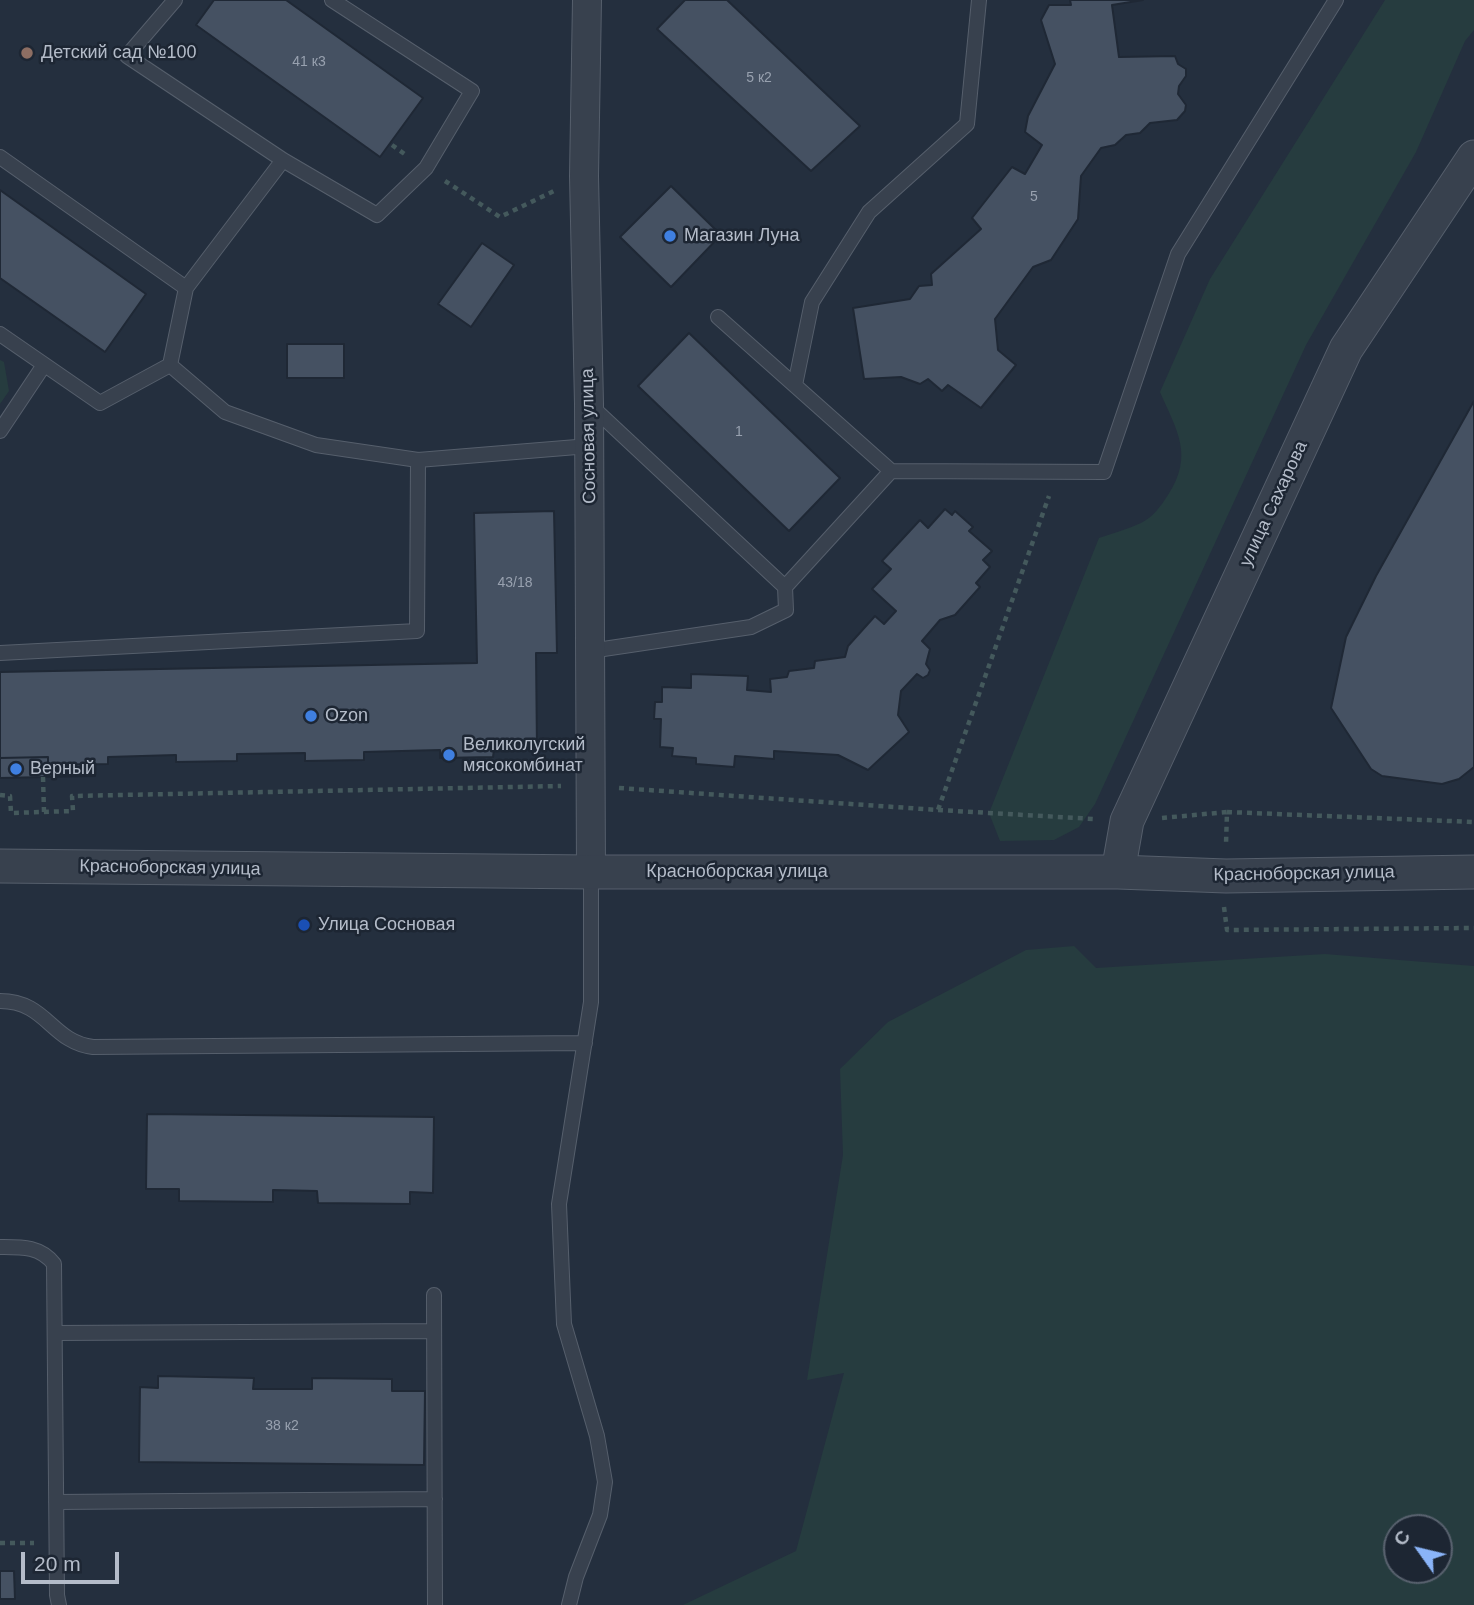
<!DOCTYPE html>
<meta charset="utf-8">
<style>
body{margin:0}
#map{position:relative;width:1474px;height:1605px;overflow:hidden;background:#242f3e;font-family:Helvetica,sans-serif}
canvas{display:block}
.north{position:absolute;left:1383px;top:1514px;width:70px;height:70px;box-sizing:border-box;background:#1d2633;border:2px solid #59626f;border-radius:50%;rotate:304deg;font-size:19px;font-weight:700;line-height:28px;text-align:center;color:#b4bcc9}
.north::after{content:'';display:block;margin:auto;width:24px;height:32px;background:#8ab4f8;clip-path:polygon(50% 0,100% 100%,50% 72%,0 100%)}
.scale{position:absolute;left:21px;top:1552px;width:98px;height:32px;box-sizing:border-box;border:4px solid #b4bcc9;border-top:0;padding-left:9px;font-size:21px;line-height:24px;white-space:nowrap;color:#b4bcc9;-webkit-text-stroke:5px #1d2633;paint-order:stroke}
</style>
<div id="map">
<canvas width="1474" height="1605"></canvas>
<div class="north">С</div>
<div class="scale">20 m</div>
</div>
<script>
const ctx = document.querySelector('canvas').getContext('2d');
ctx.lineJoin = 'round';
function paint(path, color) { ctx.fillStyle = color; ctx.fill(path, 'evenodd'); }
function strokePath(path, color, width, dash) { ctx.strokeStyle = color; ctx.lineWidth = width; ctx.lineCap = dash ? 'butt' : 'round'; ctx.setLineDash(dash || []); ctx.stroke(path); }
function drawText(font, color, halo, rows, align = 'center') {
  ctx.font = font + ' Helvetica,sans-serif'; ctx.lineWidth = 5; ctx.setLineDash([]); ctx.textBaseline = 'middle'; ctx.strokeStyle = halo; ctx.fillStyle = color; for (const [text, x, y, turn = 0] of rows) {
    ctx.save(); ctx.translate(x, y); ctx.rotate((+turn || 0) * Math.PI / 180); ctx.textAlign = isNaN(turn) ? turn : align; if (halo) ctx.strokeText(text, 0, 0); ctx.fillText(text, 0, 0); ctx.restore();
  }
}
const green = new Path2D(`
 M1385 0H1474V30L1465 41 1416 152 1306 345 1095 804 1079 827 1054 840 1000 841 989 813 1099 538C1113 533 1128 529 1141 523 1153 517 1161 506 1168 495 1194 455 1177 431 1160 392L1210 279Z
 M0 360 4 362 9 391 0 404Z
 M1074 946 1096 968 1325 954 1474 966V1605H683L796 1551 844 1373 807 1380 843 1155 840 1069 888 1022 1026 950ZM1397 1528H1439V1570H1397Z`);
const building = new Path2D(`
 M214 0H286L423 98 380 157 196 25Z
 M685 0H727L860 126 811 171 657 29Z
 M1070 0H1143L1112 5 1119 57 1175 56 1178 64 1186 69V76L1179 86 1178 94 1186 105 1185 111 1177 120 1150 123 1140 133 1126 135 1115 145 1101 148 1081 176 1078 219 1051 260 1033 267 995 319 998 350 1016 365 981 408 948 385 942 391 928 379 920 384 901 377 864 379 853 308 910 299 919 286 932 285 931 274 981 229 972 218 1012 167 1025 174 1042 145 1025 132 1028 116 1055 64 1041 20 1049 5H1071Z
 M671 186 721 235 671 287 620 237Z
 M0 190 146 294 105 352 0 278Z
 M482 243 514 265 471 327 438 304Z
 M689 333 840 478 789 531 638 386Z
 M287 344H344V378H287Z
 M1474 401V767L1459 779 1442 784 1382 776 1371 769 1331 708 1346 637 1376 576Z
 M945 509 952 515 955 511 973 527 969 531 992 551 983 560 990 567 976 583 980 587 955 615 940 620 922 641 930 649 926 664 930 670 928 675 923 678 917 674 901 691 898 715 909 732 868 770 838 755 774 751V759L735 756 734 767 696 764V758L672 756 673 748 660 747 661 719H654L655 702H662V687L691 688V674L748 676 747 690 771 692 770 679 787 677 789 671 814 668 815 661 845 657 848 646 875 616 884 624 896 611 872 589 891 569 882 561 920 520 928 528Z
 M554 511 557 653H536L537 749 494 750 493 757 440 758V750L364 752V760L305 761V753L237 754V761L176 762V755L108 757V764L48 765V757L0 758V672L477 663 474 513Z
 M48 757V765L94 764 95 776 0 778V758Z
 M147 1114 434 1117 433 1193 410 1192V1204L318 1203 317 1191 273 1190V1202L179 1201V1189H146Z
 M158 1376 254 1378 253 1389H312V1378L392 1379V1391H425L424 1465 139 1462 140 1387 158 1388Z
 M0 1571H14L15 1599H0Z`);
const path = new Path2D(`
 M392 145 406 155
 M445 181 500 217 556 190
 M43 777 44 812
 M619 788 938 810 1049 496
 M0 795 10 796 11 813 73 811 72 796 561 786
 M938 810 1094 819
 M1227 812 1474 822
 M1162 818 1227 812 1226 844
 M1224 907 1227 930 1474 928
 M0 1543H34`);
const service = new Path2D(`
 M175 0 127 56 283 160 377 215 426 168 472 91 332 0
 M0 157 186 288 170 365 100 403 0 334
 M186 288 283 160
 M718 317 891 471 1104 472 1178 254 1336 0
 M170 365 225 412 316 445 418 460 589 446
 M795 385 812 302 869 212 967 124 979 0
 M589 404 785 587 891 471
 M0 431 44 365
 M590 651 751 627 786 610 785 587
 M0 653 417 631 418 460
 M0 1001C47 1001 51 1042 93 1047L585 1043
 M0 1247C21 1247 40 1246 54 1264L57 1595 59 1605
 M434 1295 435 1605
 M55 1333 434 1331
 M56 1502 435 1499
 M569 1605 576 1577 600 1515 605 1482 597 1436 564 1324 559 1204 591 1002V872`);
const minor = new Path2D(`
 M587 0 584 176 589 404 591 872`);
const tertiary = new Path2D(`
 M0 866 591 872H1118L1226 876 1474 872
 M1118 872 1127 821 1346 349 1474 157`);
const markers = [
 [27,53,7,"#8d6e63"],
 [670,236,7,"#3f7fe0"],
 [311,716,7,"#3f7fe0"],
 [449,755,7,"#3f7fe0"],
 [16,769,7,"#3f7fe0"],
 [304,925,7,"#1a4fb4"]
];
const numberNames = [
 ["41 к3",309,62],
 ["5 к2",759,78],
 ["5",1034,197],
 ["1",739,432],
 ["43/18",515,583],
 ["38 к2",282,1426]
];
const poiNames = [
 ["Детский сад №100",41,53],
 ["Магазин Луна",684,236],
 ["Ozon",325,716],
 ["Великолугский",463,745],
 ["мясокомбинат",463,766],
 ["Верный",30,769],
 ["Улица Сосновая",318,925]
];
const streetNames = [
 ["Сосновая улица",589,436,-91],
 ["улица Сахарова",1274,504,-65],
 ["Красноборская улица",170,868,1],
 ["Красноборская улица",737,872],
 ["Красноборская улица",1304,874,-1]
];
paint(green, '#263c3f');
paint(building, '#455162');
strokePath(building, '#1f2835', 2);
strokePath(service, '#565f6c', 16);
strokePath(minor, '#565f6c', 30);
strokePath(tertiary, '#565f6c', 35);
strokePath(path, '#44595c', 4.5, [5, 5]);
strokePath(service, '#38414e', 14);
strokePath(minor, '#38414e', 28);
strokePath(tertiary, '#38414e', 33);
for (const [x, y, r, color] of markers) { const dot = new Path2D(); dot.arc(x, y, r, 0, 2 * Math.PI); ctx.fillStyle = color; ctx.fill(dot); strokePath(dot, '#1d2633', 2.5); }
drawText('14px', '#98a1af', null, numberNames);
drawText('18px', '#b4bcc9', '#1d2633', poiNames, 'left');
drawText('18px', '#b4bcc9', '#1d2633', streetNames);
</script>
